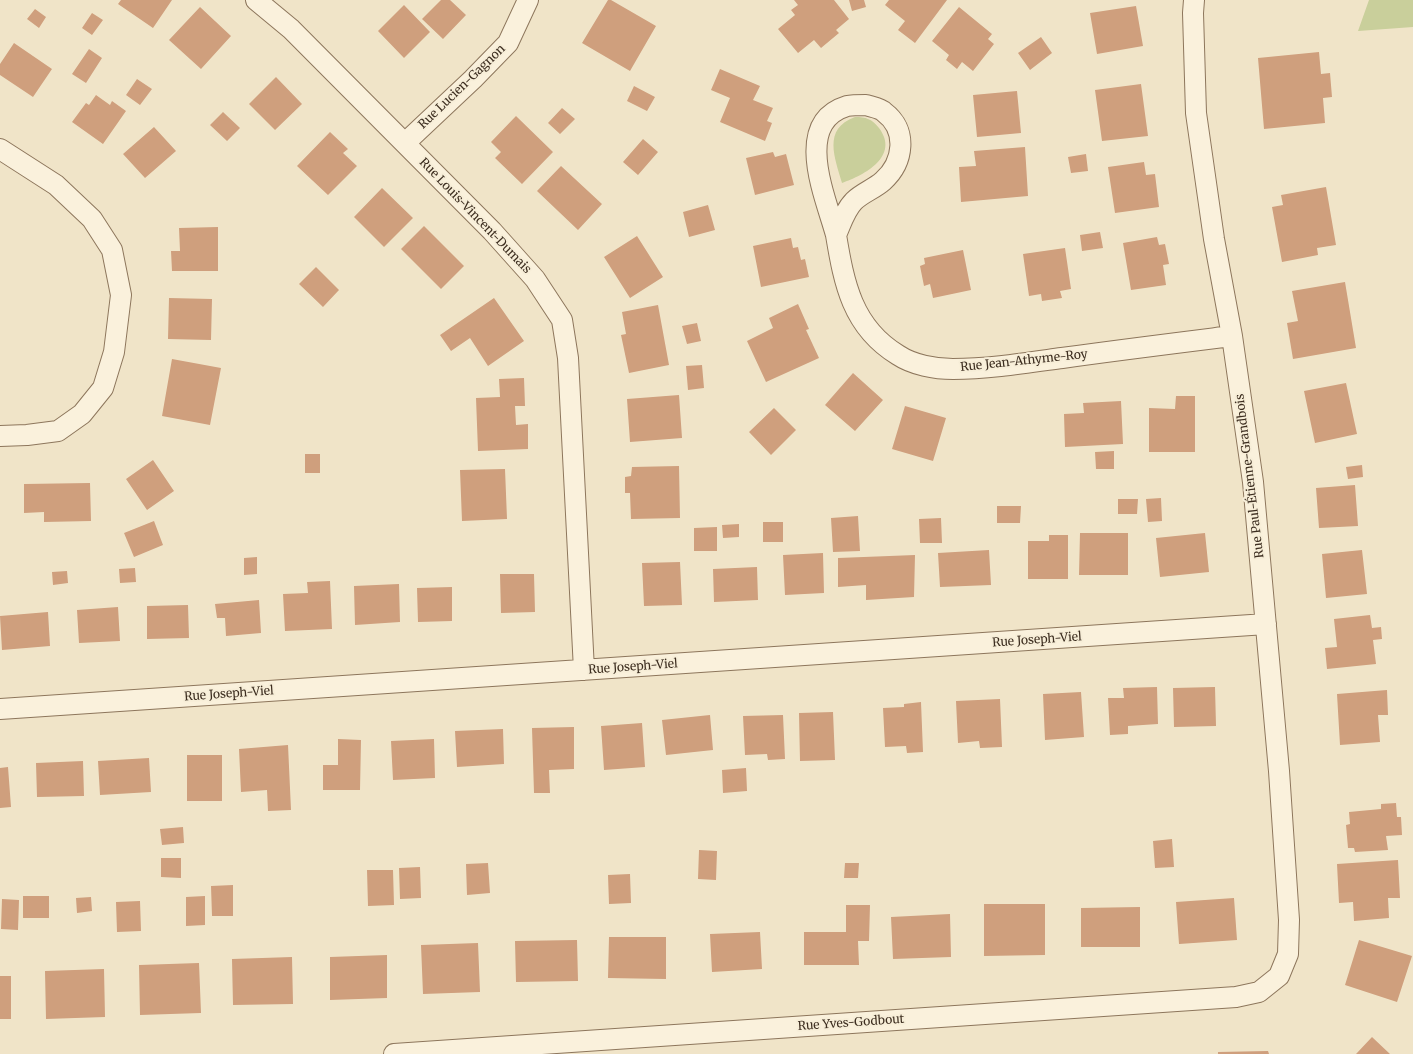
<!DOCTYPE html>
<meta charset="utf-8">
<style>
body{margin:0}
canvas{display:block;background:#f0e4c8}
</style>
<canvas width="1413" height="1054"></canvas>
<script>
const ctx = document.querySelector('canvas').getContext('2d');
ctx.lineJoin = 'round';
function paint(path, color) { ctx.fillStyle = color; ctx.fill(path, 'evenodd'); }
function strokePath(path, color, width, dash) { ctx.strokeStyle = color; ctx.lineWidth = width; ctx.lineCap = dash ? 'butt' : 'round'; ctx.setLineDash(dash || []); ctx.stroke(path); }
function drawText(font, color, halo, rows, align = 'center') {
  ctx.font = font + ' Merriweather,serif'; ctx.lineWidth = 4; ctx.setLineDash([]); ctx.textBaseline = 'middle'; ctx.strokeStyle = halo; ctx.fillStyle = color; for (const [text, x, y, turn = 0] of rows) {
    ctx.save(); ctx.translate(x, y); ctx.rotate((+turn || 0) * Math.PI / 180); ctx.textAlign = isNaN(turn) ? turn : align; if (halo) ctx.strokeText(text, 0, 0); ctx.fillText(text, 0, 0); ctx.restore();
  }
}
const green = new Path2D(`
 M1369 0H1413V27L1358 31Z
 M855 117C866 117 872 119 879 128 900 156 865 175 842 183 835 158 822 129 855 117Z`);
const building = new Path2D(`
 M121 0H172L153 28 118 4Z
 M441 0H450L466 15 443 39 422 19Z
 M608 0H611L656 26 630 71 582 43Z
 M794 0H834L849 19 836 30 839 33 821 48 814 40 798 53 778 29 795 15 791 10 798 5Z
 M849 0H864L866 7 852 11Z
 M889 0H947L915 43 898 30 905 21 885 5Z
 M404 5 430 32 404 58 378 31Z
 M1136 6 1143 46 1097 54 1090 13Z
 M200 7 231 36 201 69 169 40Z
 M959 7 992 34 988 39 994 44 973 71 962 62 957 69 946 60 949 55 932 41Z
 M35 9 46 17 39 28 27 19Z
 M92 13 103 20 92 35 82 28Z
 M1041 37 1052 53 1030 70 1018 53Z
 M14 43 52 69 33 97 0 75V64Z
 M89 49 102 58 86 83 72 74Z
 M1319 52 1321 74 1330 73 1332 97 1323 98 1325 123 1264 129 1258 58Z
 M720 69 760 86 753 100 773 108 767 121 772 123 765 141 720 122 730 98 711 90Z
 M276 77 302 104 275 130 249 104Z
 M137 79 152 89 140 105 126 95Z
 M1141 84 1148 136 1102 141 1095 90Z
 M634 86 655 97 647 111 627 101Z
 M1017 91 1021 133 977 137 973 95Z
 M96 95 110 105 112 101 126 111 103 144 72 122 86 103 89 105Z
 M562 108 575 119 560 134 548 123Z
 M223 112 240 128 227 141 210 125Z
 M516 116 553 152 522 184 495 158 501 152 491 142Z
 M154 127 176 151 145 178 123 154Z
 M330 132 348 149 343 153 357 166 328 195 297 166Z
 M643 139 658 152 638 175 623 162Z
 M1025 147 1028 196 961 202 959 167 976 166 974 151Z
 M773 152 775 157 786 154 794 185 755 195 746 158Z
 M1086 154 1088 171 1071 173 1068 157Z
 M1144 162 1146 175 1155 174 1159 207 1115 213 1108 167Z
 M561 166 602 204 578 230 537 191Z
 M1326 187 1336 245 1317 248 1318 255 1282 262 1272 207 1283 205 1281 195Z
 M382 188 413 218 384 247 354 217Z
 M708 205 715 230 689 237 683 212Z
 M424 226 464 266 441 289 401 249Z
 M218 227V271H172L171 251H180L179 228Z
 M1100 232 1103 248 1082 251 1080 235Z
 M637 236 663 277 630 298 604 257Z
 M1157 237 1159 245 1165 244 1169 264 1163 265 1166 285 1131 290 1123 243Z
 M791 238 793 248 798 247 801 260 805 259 809 277 761 287 753 246Z
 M1065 248 1071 289 1060 291 1062 298 1042 301 1041 294 1029 296 1023 254Z
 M963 250 971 290 933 298 930 284 924 286 920 266 925 264 924 258Z
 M316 267 339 290 323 307 299 284Z
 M1345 282 1356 348 1293 359 1287 323 1298 321 1292 291Z
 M169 298 212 299 211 340 168 339Z
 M494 298 524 341 488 366 470 338 451 351 440 335Z
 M798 304 809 329 806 330 819 358 766 382 747 341 773 328 769 318Z
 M658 305 669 365 629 373 621 335 626 334 622 312Z
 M697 323 701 341 687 344 682 326Z
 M172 359 221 368 210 425 162 416Z
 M702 365 704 388 688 390 686 366Z
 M853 373 883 400 855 431 825 405Z
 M524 378 525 406H515L516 425 528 424V449L478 451 476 398 500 397 499 379Z
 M1346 383 1357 434 1315 443 1304 391Z
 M679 395 682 438 630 442 627 399Z
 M1176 396H1195V452H1149V408L1175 409Z
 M1121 401 1123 444 1065 447 1064 414 1084 413 1083 403Z
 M905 406 946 418 933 461 892 449Z
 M774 408 796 430 771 455 749 432Z
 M1114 451V469H1096L1095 452Z
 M305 454H320V473H305Z
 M153 460 174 491 147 510 126 479Z
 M1362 465 1363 477 1348 479 1346 467Z
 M679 466 680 518 631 519 630 493H625V477L631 476 632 467Z
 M505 469 507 519 462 521 460 470Z
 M90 483 91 521 44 522V512L24 513V484Z
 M1355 485 1358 526 1319 528 1316 488Z
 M1161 498 1162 521 1148 522 1146 499Z
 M1118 499H1138L1137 514H1118Z
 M997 506H1021L1020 523H997Z
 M858 516 860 551 833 552 831 518Z
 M941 518 942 543H920L919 519Z
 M154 521 163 545 134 557 124 533Z
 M763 522H783V542H763Z
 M739 524V537L723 538 722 525Z
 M717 527V551H694V528Z
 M1080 533H1128V575H1079Z
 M1205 533 1209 572 1160 577 1156 538Z
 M1049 535H1068V579H1028V541H1049Z
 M989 550 991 585 940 587 938 553Z
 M1362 550 1367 594 1326 598 1322 554Z
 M823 553 824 593 785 595 783 555Z
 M915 555 914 597 866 600V585L838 587V558Z
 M257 557V574L244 575V558Z
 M680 562 682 605 644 606 642 563Z
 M757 567 758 600 714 602 713 569Z
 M135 568 136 582 120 583 119 569Z
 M67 571 68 583 53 585 52 572Z
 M500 574H534L535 612 501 613Z
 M330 581 332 629 285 631 283 594 308 593 307 582Z
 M399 584 400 622 355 625 354 586Z
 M452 587V621L418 622 417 588Z
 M259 600 261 633 226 636 225 618H217L215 604Z
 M188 605 189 638 147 639V606Z
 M118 607 120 641 79 643 77 610Z
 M48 612 50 646 2 650 0 616Z
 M1370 615 1372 628 1381 627 1382 639 1373 640 1376 664 1327 669 1325 648 1337 647 1334 619Z
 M1157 687 1158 724 1128 726V734L1110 735 1108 698H1124L1123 688Z
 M1215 687 1216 726 1174 727 1173 688Z
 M1387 690 1388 715H1378L1380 742 1340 745 1337 694Z
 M1081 692 1084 737 1045 740 1043 694Z
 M1000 699 1002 747 980 748 979 741 958 743 956 701Z
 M921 702 923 752 907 753 906 746 885 747 883 708 904 707V704Z
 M833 712 835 760 800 761 799 713Z
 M710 715 713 750 666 755 662 720Z
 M783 715 785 759 768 760 767 754 745 755 743 716Z
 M642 723 645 767 604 770 601 726Z
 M574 727V769L549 770 550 793H534L532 728Z
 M503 729 504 764 457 767 455 731Z
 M338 739 361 740 360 790H323V765H338Z
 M434 739 435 778 393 780 391 741Z
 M288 745 291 810 268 811 267 790 241 792 239 749Z
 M187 755H222V801H187Z
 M149 758 151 792 100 795 98 761Z
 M83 761 84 796 37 797 36 763Z
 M8 767 11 807 0 808V768Z
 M746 768 747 791 723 793 722 770Z
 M1396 803 1397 817H1401L1402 835 1386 836 1388 850 1355 852 1354 848H1348L1346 825 1350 824 1349 812 1381 809V804Z
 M183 827 184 843 162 845 160 829Z
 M1172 839 1174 867 1155 868 1153 841Z
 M699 850 717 851 716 880 698 879Z
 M161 858H181V878L161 877Z
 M1398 860 1400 898H1388L1389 918 1354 921 1353 902 1339 903 1337 864Z
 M488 863 490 893 467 895 466 864Z
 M845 863H859L858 878H844Z
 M420 867 421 898 400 899 399 868Z
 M367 870H393L394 905 368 906Z
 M630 874 631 903 609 904 608 875Z
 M233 885V916H212L211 886Z
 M23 896H49V918H23Z
 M205 896V925L186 926V897Z
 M91 897 92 911 77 913 76 898Z
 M1234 898 1237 940 1179 944 1176 902Z
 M2 899 19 900 18 930 1 929Z
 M140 901 141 931 117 932 116 902Z
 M984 904H1045V955L984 956Z
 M846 905H870L869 941H858L859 965H804V932H846Z
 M1140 907V947H1081V908Z
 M950 914 951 957 893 959 891 917Z
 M760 932 762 969 712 972 710 934Z
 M609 937H666V979L608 978Z
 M577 940 578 981 516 982 515 941Z
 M1359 940 1412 956 1397 1002 1345 985Z
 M478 943 480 992 423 994 421 945Z
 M387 955V998L330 1000V957Z
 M292 957 293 1004 233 1005 232 959Z
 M199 963 201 1013 140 1015 139 965Z
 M104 969 105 1017 46 1019 45 971Z
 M0 976H11V1019H0Z
 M1372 1037 1390 1054H1356Z
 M1268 1051 1269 1054H1218V1052Z`);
const street = new Path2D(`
 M256 0 291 29 492 231 535 279 562 320 568 358 584 670
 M866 105C872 107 880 108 884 112 908 130 904 162 883 181 874 189 862 193 854 201 845 210 841 224 836 235 826 198 792 123 847 106 852 105 860 105 866 105Z
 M405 143 473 79 508 43 528 0
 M0 149 56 185 92 219 112 250 121 295 114 352 103 388 82 414 58 431 27 435 0 436
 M836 235C844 283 852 327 898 355 913 365 935 369 953 369 989 369 1026 363 1062 358 1119 350 1176 343 1232 336
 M0 709 1266 624
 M394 1054 1236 997 1259 992 1279 976 1288 954 1289 920 1279 771 1253 482 1232 336 1214 239 1196 113 1193 13 1194 0`);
const streetNames = [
 ["Rue Lucien-Gagnon",462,87,-44],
 ["Rue Louis-Vincent-Dumais",475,216,46],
 ["Rue Jean-Athyme-Roy",1024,361,-6],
 ["Rue Paul-Étienne-Grandbois",1250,476,-97],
 ["Rue Joseph-Viel",1037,640,-4],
 ["Rue Joseph-Viel",633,667,-4],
 ["Rue Joseph-Viel",229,694,-4],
 ["Rue Yves-Godbout",851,1023,-4]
];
paint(green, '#c9cf9b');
paint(building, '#cf9f7d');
strokePath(street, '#8d765c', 22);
strokePath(street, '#faf1dc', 20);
drawText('12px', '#3d2e20', '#f7eed8', streetNames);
</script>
